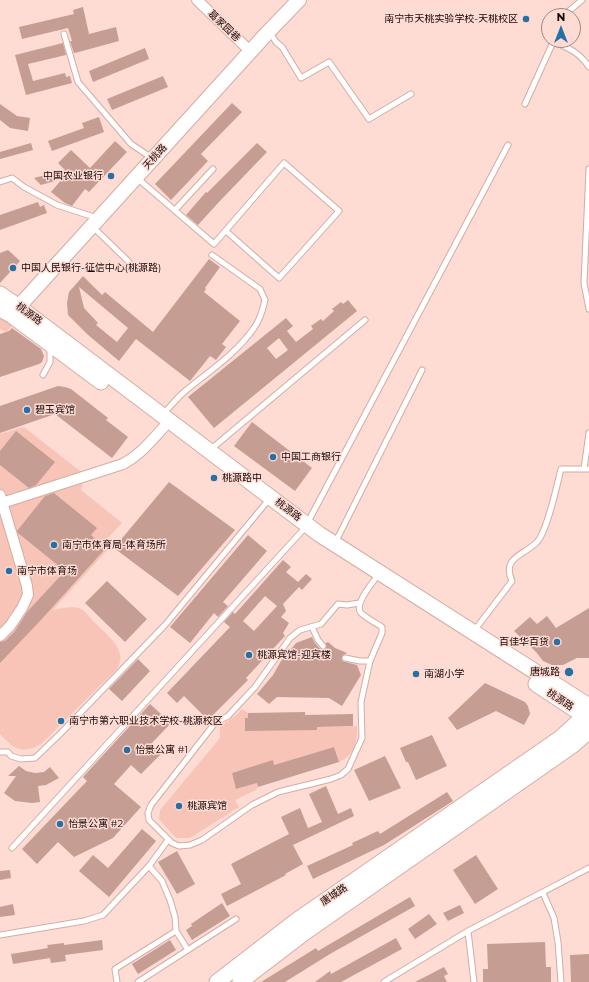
<!DOCTYPE html>
<meta charset="utf-8">
<style>
body{margin:0}
#map{position:relative;width:589px;height:982px;overflow:hidden;background:#fedbd3;font-family:Montserrat,sans-serif}
canvas{display:block}
.north{position:absolute;left:541px;top:8px;width:40px;height:40px;box-sizing:border-box;background:#fedbd3;border:1px solid #a18781;border-radius:50%;rotate:0deg;font-size:11px;font-weight:700;line-height:16px;text-align:center;color:#150806}
.north::after{content:'';display:block;margin:auto;width:14px;height:18px;background:#2770a4;clip-path:polygon(50% 0,100% 100%,50% 72%,0 100%)}
</style>
<div id="map">
<canvas width="589" height="982"></canvas>
<div class="north">N</div>
</div>
<script>
const ctx = document.querySelector('canvas').getContext('2d');
ctx.lineJoin = 'round';
function paint(path, color) { ctx.fillStyle = color; ctx.fill(path, 'evenodd'); }
function strokePath(path, color, width, dash) { ctx.strokeStyle = color; ctx.lineWidth = width; ctx.lineCap = dash ? 'butt' : 'round'; ctx.setLineDash(dash || []); ctx.stroke(path); }
function drawText(font, color, halo, rows, align = 'center') {
  ctx.font = font + ' Montserrat,"Noto Sans SC",sans-serif'; ctx.lineWidth = 3; ctx.setLineDash([]); ctx.textBaseline = 'middle'; ctx.strokeStyle = halo; ctx.fillStyle = color; for (const [text, x, y, turn = 0] of rows) {
    ctx.save(); ctx.translate(x, y); ctx.rotate((+turn || 0) * Math.PI / 180); ctx.textAlign = isNaN(turn) ? turn : align; if (halo) ctx.strokeText(text, 0, 0); ctx.fillText(text, 0, 0); ctx.restore();
  }
}
const green = new Path2D(`
 M0 314 13 325 6 332 0 329Z
 M24 427 85 475 81 490 122 523 104 542 110 547 53 610C61 609 73 605 81 609 85 611 90 618 94 622 106 634 129 650 117 669L41 744C22 755 14 749 0 734V434Z
 M242 709 248 713V718H245L317 730V727L357 726C357 744 355 754 339 762L334 747 274 765 273 761 232 773 237 789 257 783 258 787 256 790 235 800 239 807 190 838H176L159 819 160 810 220 738V727L236 715Z`);
const building = new Path2D(`
 M83 7 89 34 116 27 119 41 75 53H74L70 41H72L68 28 22 39 19 27 74 14 73 10Z
 M63 43 66 55 28 64 33 81 65 73 66 77 70 76 72 83 26 95 15 55Z
 M145 48 149 59 93 82 89 71Z
 M163 76 168 87 112 110 107 99Z
 M232 103 242 112 201 154 208 161 171 200 155 184Z
 M0 104 17 116 30 118 28 131 10 128 0 120Z
 M99 117 104 132 52 151 48 141 84 128 82 123Z
 M115 141 127 152 89 192 85 189 72 206 65 203 51 192 62 179 41 185 34 178 65 170 58 163 71 150 90 168Z
 M31 143 33 150 0 159V152Z
 M257 143 267 152 218 203 198 225 186 215 206 192 207 193Z
 M38 202 40 207 44 205 47 213 0 230V215Z
 M8 250 20 261 0 283V253Z
 M209 259 220 267 205 288 206 289 204 292 240 321 222 344 226 347 216 360 210 356 190 381 136 339 119 361 87 334 68 315 67 303 69 292 83 276 102 295 105 292 153 332ZM79 287 128 328 117 342 96 325 98 323 84 308Z
 M348 300 357 311 214 428 188 397 286 318 293 326 287 331 296 342 313 329 311 326 321 319 323 321 334 311 332 309 341 302 343 304ZM279 338 288 350 276 359 267 348Z
 M12 328 41 349 44 356 42 362 39 364 0 377V334L9 331Z
 M58 386 65 387 71 389 108 418 106 420 128 437 112 458 55 414 0 433V406Z
 M252 422 312 468 295 491 234 446Z
 M16 431 55 462 36 485 29 488 0 465V451Z
 M169 482 235 530 178 596 114 548Z
 M54 493 97 528 91 535 106 548 40 621 0 663V642L5 641 15 631 27 612 65 571 18 533 17 531 45 496Z
 M248 535 267 551 223 602 228 606 218 617 214 613 190 643 170 627Z
 M283 560 291 567 286 572 298 582 306 574 312 579 302 590 299 587 283 604 286 611 281 617 289 623 283 633 285 636 246 678 248 680 208 720 184 696 177 703 167 693 230 627 224 622 233 612 235 614ZM265 596 277 606 254 631 243 621Z
 M107 581 147 619 125 642 85 603Z
 M589 608V658H577L563 665H552L543 661 536 652 514 631 530 617 537 624 547 616 556 628Z
 M312 637 315 643 321 650 326 649V643L328 642 335 648 347 653 342 656V661L357 665 361 675 342 706 329 698 277 697 269 704 257 694 273 675 281 661 296 643Z
 M138 659 150 671 122 701 109 689Z
 M485 683 525 702 528 706 530 714 524 725 496 711 457 730 448 718Z
 M150 704 171 723 151 744 161 754 141 774 131 765 114 784 141 807 113 838 74 857 58 842 37 864 22 849 87 781 83 777Z
 M305 712V715L353 714V726L317 727V730L245 731V718H248V713Z
 M432 735 447 766 416 780 408 762H406L400 748Z
 M334 747 339 762 258 787 257 783 236 789 232 773 273 760 274 765Z
 M385 756 401 788 369 801 354 770Z
 M19 766 26 771 35 773 44 772 50 767 59 778 46 785 38 786 40 802 32 803 15 801 4 793 16 776H8Z
 M326 786 338 814 351 808 354 816 293 845 303 864 285 874 286 875 227 906 221 894 241 884 231 864 289 834 281 817 300 808 308 828 322 822 309 794Z
 M447 792 453 801 384 845 313 879 307 866 353 845 352 843 378 831 380 834Z
 M142 829 156 841 109 897 79 871 93 855 108 868Z
 M177 851 195 884 177 894 158 862Z
 M476 855 498 889 475 904 453 870Z
 M10 870 11 878 0 880V871Z
 M410 897 415 906 330 954 285 982H261L316 948 318 951Z
 M222 903 230 916 192 940 186 930 192 926 191 924Z
 M13 904 15 915 0 917V907Z
 M460 905 464 913 448 921 443 913Z
 M429 914 437 924 415 939 408 929Z
 M396 938 402 949 341 982H315L330 971 331 974Z
 M102 940 103 950 65 955 66 961 51 963 50 958 13 964 11 954 48 948 47 945 64 943V945Z
 M170 940 176 950 138 974 132 964Z
 M545 942 546 967H551V982H483V969H488L487 944Z
 M589 954V982H571L570 955Z
 M444 967 448 974 444 976 447 982H415Z`);
const service = new Path2D(`
 M563 16 582 0
 M269 31 276 42 282 47 301 78 329 62 369 119 411 94
 M64 34 78 82 131 144 152 158
 M554 42C569 48 580 53 589 67
 M525 104 554 40
 M589 169 584 283 589 309
 M137 178 214 244 284 163 339 211 279 278 226 231
 M0 182 12 178 24 187 57 205 97 218
 M175 210 213 169
 M93 227 129 262
 M43 375 50 362V347
 M163 414C170 407 176 399 184 392 208 372 236 354 254 328 260 320 263 309 265 300L260 289 212 255
 M589 433 584 469H589
 M210 450 365 320
 M308 522 508 145
 M335 543 422 370
 M359 603 347 605 338 604 321 624 300 630 290 638 255 687 228 716 215 723 151 805 148 813 149 820 172 843 179 846 190 845 202 840 252 805 278 792 331 779 341 775 348 769 362 738 361 702 370 661 382 633V627C376 623 366 618 361 613 354 605 370 586 375 579
 M312 627 318 640 323 646
 M474 631 512 581C501 557 525 555 537 542 547 532 557 485 561 469H584
 M345 658 360 661H370
 M0 752H8L11 756 21 759 35 758 60 734 165 625 266 503
 M12 848 303 530
 M149 866 162 881 170 900 175 917 176 931 188 950
 M543 893 554 918 558 942 561 982
 M0 935 84 921 103 915 149 866 168 840
 M117 982 115 969 176 931
 M138 982 236 919
 M384 982 468 931
 M474 982 468 931 589 868`);
const minor = new Path2D(`
 M197 0 250 51
 M0 495 27 586 28 595 22 608 10 626 0 636
 M2 503 123 464C140 455 151 441 164 427`);
const secondary = new Path2D(`
 M12 314 269 31 299 0`);
const primary = new Path2D(`
 M0 294 19 307 319 534 589 706
 M0 309 11 315 101 382
 M536 684 589 719
 M217 982 296 921 559 739 589 712
 M240 982 304 933 573 745 589 731`);
const markers = [
 [526,19,4,"#2770a4"],
 [111,176,4,"#2770a4"],
 [13,268,4,"#2770a4"],
 [27,410,4,"#2770a4"],
 [273,457,4,"#2770a4"],
 [214,478,4,"#2770a4"],
 [54,545,4,"#2770a4"],
 [9,571,4,"#2770a4"],
 [557,642,4,"#2770a4"],
 [249,655,4,"#2770a4"],
 [569,672,5,"#2770a4"],
 [416,674,4,"#2770a4"],
 [61,721,4,"#2770a4"],
 [127,750,4,"#2770a4"],
 [179,806,4,"#2770a4"],
 [60,824,4,"#2770a4"]
];
const poiNames = [
 ["南宁市天桃实验学校-天桃校区",518,19,"right"],
 ["中国农业银行",103,176,"right"],
 ["中国人民银行-征信中心(桃源路)",21,268],
 ["碧玉宾馆",35,410],
 ["中国工商银行",281,457],
 ["桃源路中",222,478],
 ["南宁市体育局-体育场所",62,545],
 ["南宁市体育场",17,571],
 ["百佳华百货",549,642,"right"],
 ["桃源宾馆-迎宾楼",257,655],
 ["唐城路",560,672,"right"],
 ["南湖小学",424,674],
 ["南宁市第六职业技术学校-桃源校区",69,721],
 ["怡景公寓 #1",135,750],
 ["桃源宾馆",187,806],
 ["怡景公寓 #2",68,824]
];
const streetNames = [
 ["葛家园巷",224,26,44],
 ["天桃路",155,157,-48],
 ["桃源路",29,314,36],
 ["桃源路",288,510,37],
 ["桃源路",560,700,33],
 ["唐城路",334,895,-34]
];
paint(green, '#f8c4b7');
paint(building, '#c59d93');
strokePath(service, '#d4aca2', 7);
strokePath(minor, '#d4aca2', 12);
strokePath(secondary, '#d4aca2', 16);
strokePath(primary, '#d4aca2', 17);
strokePath(service, '#fff', 5);
strokePath(minor, '#fff', 10);
strokePath(secondary, '#fff', 14);
strokePath(primary, '#fff', 15);
for (const [x, y, r, color] of markers) { const dot = new Path2D(); dot.arc(x, y, r, 0, 2 * Math.PI); ctx.fillStyle = color; ctx.fill(dot); strokePath(dot, '#fedbd3', 1.5); }
drawText('10px', '#150806', '#fedbd3', poiNames, 'left');
drawText('10px', '#150806', '#fedbd3', streetNames);
</script>
